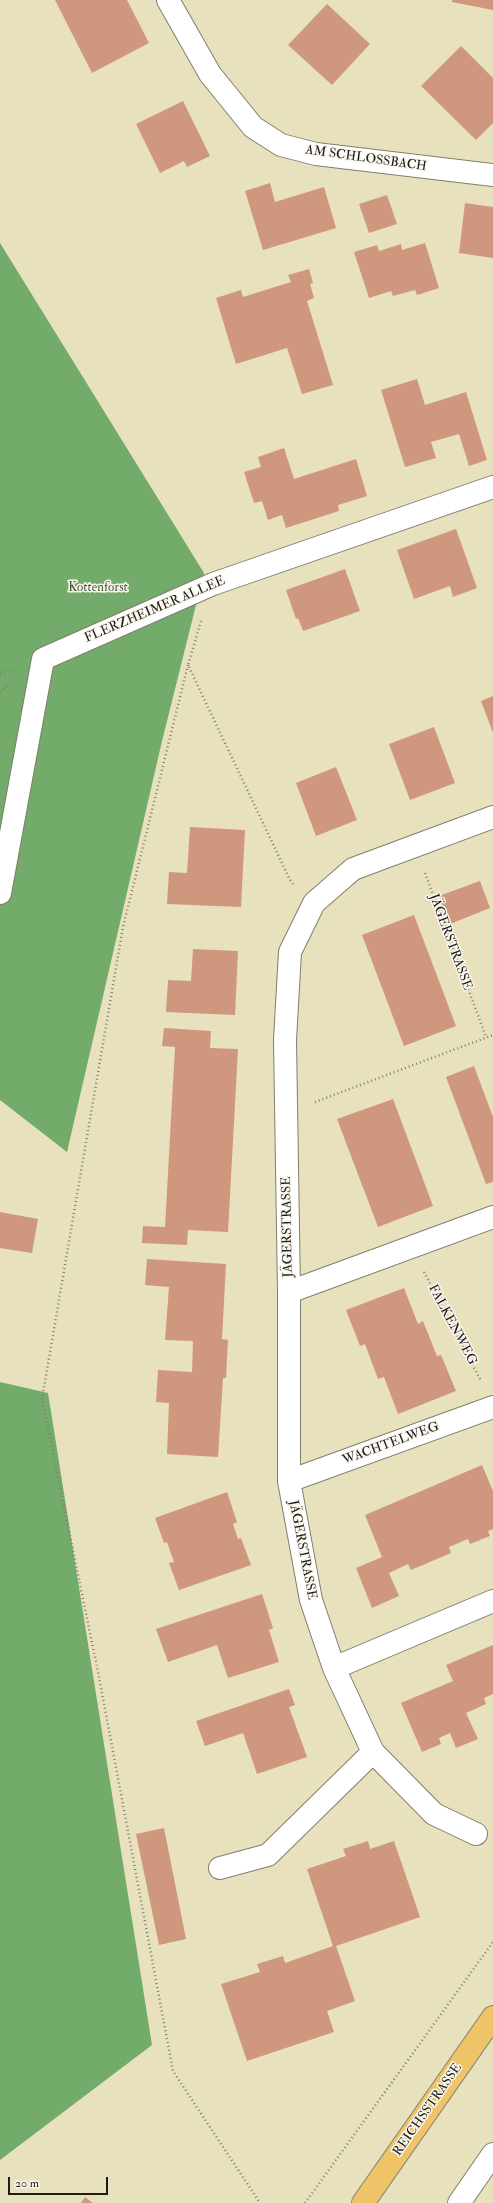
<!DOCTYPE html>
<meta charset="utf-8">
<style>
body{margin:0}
#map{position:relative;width:493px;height:2203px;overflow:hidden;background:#e8e1be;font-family:"IM FELL Double Pica",serif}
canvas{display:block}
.scale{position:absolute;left:8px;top:2177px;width:100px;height:18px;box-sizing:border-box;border:2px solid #1c1c1c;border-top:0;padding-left:5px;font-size:12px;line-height:14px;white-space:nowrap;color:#1c1c1c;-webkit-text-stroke:3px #fbf7ec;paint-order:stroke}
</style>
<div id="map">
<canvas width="493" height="2203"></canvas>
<div class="scale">20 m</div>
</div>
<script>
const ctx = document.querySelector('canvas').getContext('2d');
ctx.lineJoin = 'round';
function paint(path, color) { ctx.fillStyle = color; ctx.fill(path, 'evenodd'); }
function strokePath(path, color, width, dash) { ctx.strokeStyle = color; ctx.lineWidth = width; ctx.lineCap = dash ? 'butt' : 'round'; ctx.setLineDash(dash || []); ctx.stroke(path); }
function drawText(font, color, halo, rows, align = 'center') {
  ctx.font = font + ' "IM FELL Double Pica",serif'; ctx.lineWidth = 3; ctx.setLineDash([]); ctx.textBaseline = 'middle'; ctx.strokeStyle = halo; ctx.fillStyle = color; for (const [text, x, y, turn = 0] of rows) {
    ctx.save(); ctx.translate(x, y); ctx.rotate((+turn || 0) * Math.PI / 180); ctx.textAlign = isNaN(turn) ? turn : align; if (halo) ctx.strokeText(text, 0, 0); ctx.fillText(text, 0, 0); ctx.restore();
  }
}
const forest = new Path2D(`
 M0 243 204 573 162 741 67 1152 0 1100Z
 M0 1382 48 1393 152 2045 0 2160Z`);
const building = new Path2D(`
 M55 0H127L149 43 92 73Z
 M452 0H493V10L452 2Z
 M327 4 370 44 332 85 288 45Z
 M461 46 493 78V123L476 140 421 86Z
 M183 101 210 156 187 167 184 161 160 173 136 124Z
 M270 183 275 202 324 187 336 228 263 250 245 191Z
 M387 195 397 224 369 233 359 204Z
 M465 203 493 207V258L459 253Z
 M425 243 439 288 417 295 415 290 393 296 391 291 369 298 354 252 377 245 379 251 401 244 402 250Z
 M309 269 313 283 310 284 314 298 307 301 333 385 302 394 287 348 236 364 216 298 241 290 243 297 291 282 288 275Z
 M417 379 425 405 466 392 487 460 469 466 459 434 431 442 436 458 405 467 381 390Z
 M284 448 294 479 356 459 367 496 338 505 339 511 286 528 282 515 268 520 262 501 254 503 244 472 261 467 258 457Z
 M456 529 477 588 453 597 450 586 414 599 397 550Z
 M345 569 360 611 303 631 298 618 296 619 286 590Z
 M493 696V733L481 701Z
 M434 727 455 783 410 800 389 744Z
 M336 767 357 820 316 836 296 783Z
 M190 827 245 830 241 907 167 904 169 872 187 873Z
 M480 881 490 908 450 924 439 896Z
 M414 915 456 1026 404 1046 362 935Z
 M193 949 238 951 235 1015 166 1012 168 980 191 981Z
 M164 1028 211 1031 210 1048 238 1049 228 1232 188 1230 187 1245 142 1243 143 1226 165 1227 175 1047 162 1046Z
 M474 1066 493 1117V1182L486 1184 446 1077Z
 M393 1099 433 1206 378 1227 337 1119Z
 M0 1212 38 1219 32 1253 0 1248Z
 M147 1259 226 1264 222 1339 228 1340 226 1378H223L218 1457 167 1454 169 1403 156 1402 158 1370 192 1372 193 1341 165 1340 169 1287 145 1285Z
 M404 1288 418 1324 423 1321 437 1356 441 1355 456 1391 398 1414 384 1377 378 1379 365 1344 360 1346 346 1310Z
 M482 1465 493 1491V1529L488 1531 490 1536 470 1544 468 1539 449 1547 451 1553 411 1570 408 1564 389 1573 399 1596 372 1608 356 1568 382 1557 365 1515Z
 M227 1492 237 1522 233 1524 238 1539 241 1538 251 1565 179 1590 169 1563 174 1562 167 1542 164 1543 155 1518Z
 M262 1594 273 1628 269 1630 279 1662 228 1678 217 1645 168 1662 156 1629Z
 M493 1645V1694L484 1698 486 1704 466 1713 478 1739 456 1748 450 1733 439 1738 441 1744 422 1752 401 1703 453 1681 446 1665Z
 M289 1689 295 1705 289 1707 307 1757 257 1774 243 1733 205 1746 196 1721Z
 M164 1828 186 1939 159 1945 136 1834Z
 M368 1841 370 1849 394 1841 420 1917 336 1946 355 2001 327 2011 334 2032 247 2061 221 1984 260 1972 257 1964 283 1956 285 1963 333 1946 307 1869 346 1856 343 1849Z
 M85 2197 93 2203H81Z`);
const path = new Path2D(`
 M201 621 188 665 290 880 293 884
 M188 665 123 927 42 1399 99 1677 173 2071 260 2203
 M0 674 12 670
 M0 692 7 686
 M425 873 486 1037
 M315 1102 493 1035
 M424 1272 481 1381
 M305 2203 493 1942`);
const minor = new Path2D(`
 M168 0 210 74 253 127 281 145 316 154 493 175
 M0 893 43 659 213 584 493 487
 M289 1292 493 1217
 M289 1481 493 1407
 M334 1668 493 1601
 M476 1834 434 1814 373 1752 334 1668 311 1600 289 1481V1292L285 1040 290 952 314 903 353 869 493 817
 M220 1868 268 1855 373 1752
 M459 2203 493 2154`);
const major = new Path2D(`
 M363 2203 493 2017`);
const streetNames = [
 ["AM SCHLOSSBACH",366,159,8],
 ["FLERZHEIMER ALLEE",155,610,-23],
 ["JÄGERSTRASSE",450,942,70],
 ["JÄGERSTRASSE",288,1227,-91],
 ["FALKENWEG",452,1325,62],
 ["WACHTELWEG",391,1444,-20],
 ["JÄGERSTRASSE",302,1550,79],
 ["REICHSSTRASSE",428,2110,-55]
];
const parkNames = [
 ["Kottenforst",98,588]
];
paint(forest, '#72ab6a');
paint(building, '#d0977f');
strokePath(minor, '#827e6d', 24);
strokePath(major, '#827e6d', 24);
strokePath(path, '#827e6d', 2.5, [1, 3]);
strokePath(minor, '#fff', 22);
strokePath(major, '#efc469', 22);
drawText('13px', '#1c1c1c', '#fbf7ec', streetNames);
drawText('13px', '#44583d', '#fbf7ec', parkNames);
</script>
